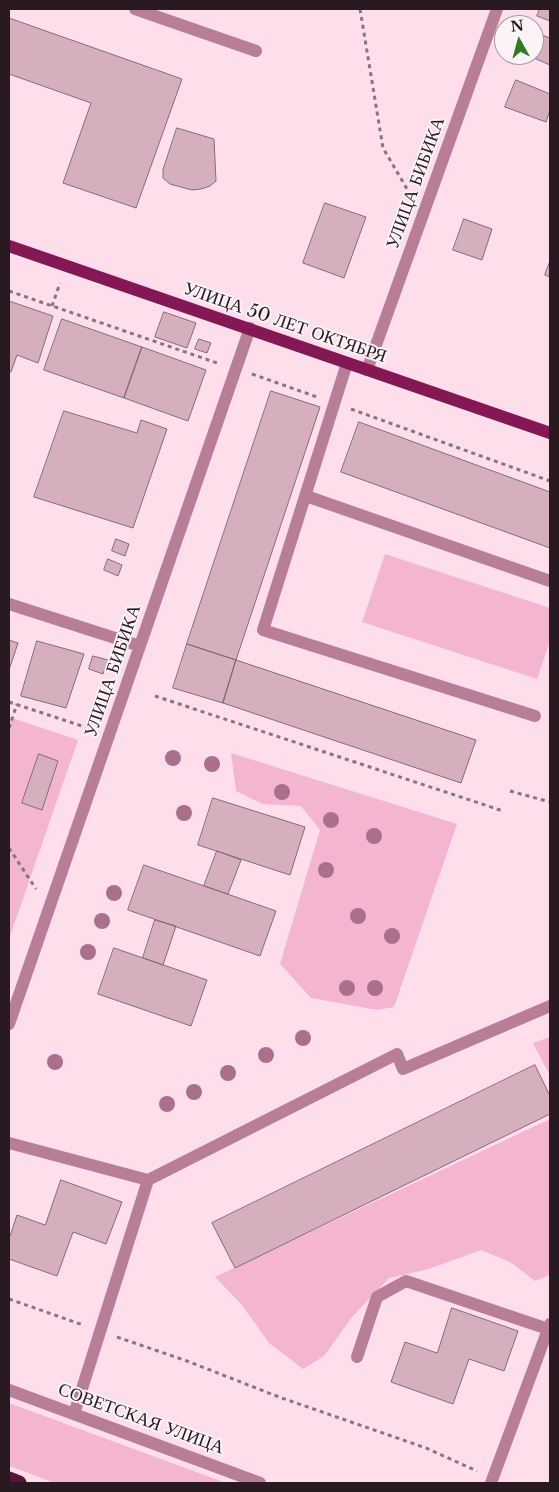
<!DOCTYPE html>
<meta charset="utf-8">
<style>
body{margin:0}
#map{position:relative;width:559px;height:1492px;overflow:hidden;background:#fedeeb;font-family:"Libre Baskerville",serif}
canvas{display:block}
.frame{position:absolute;inset:0;border:10px solid #281a20;pointer-events:none}
.north{position:absolute;left:494px;top:15px;width:50px;height:50px;box-sizing:border-box;background:#fbf3f6;border:1px solid #a79ca0;border-radius:50%;rotate:353deg;font-size:14px;font-weight:700;line-height:20px;text-align:center;color:#281a20}
.north::after{content:'';display:block;margin:auto;width:18px;height:22px;background:#2e7b24;clip-path:polygon(50% 0,100% 100%,50% 72%,0 100%)}
</style>
<div id="map">
<canvas width="559" height="1492"></canvas>
<div class="frame"></div>
<div class="north">N</div>
</div>
<script>
const ctx = document.querySelector('canvas').getContext('2d');
ctx.lineJoin = 'round';
function paint(path, color) { ctx.fillStyle = color; ctx.fill(path, 'evenodd'); }
function strokePath(path, color, width, dash) { ctx.strokeStyle = color; ctx.lineWidth = width; ctx.lineCap = dash ? 'butt' : 'round'; ctx.setLineDash(dash || []); ctx.stroke(path); }
function drawText(font, color, halo, rows, align = 'center') {
  ctx.font = font + ' "Libre Baskerville",serif'; ctx.lineWidth = 4; ctx.setLineDash([]); ctx.textBaseline = 'middle'; ctx.strokeStyle = halo; ctx.fillStyle = color; for (const [text, x, y, turn = 0] of rows) {
    ctx.save(); ctx.translate(x, y); ctx.rotate((+turn || 0) * Math.PI / 180); ctx.textAlign = isNaN(turn) ? turn : align; if (halo) ctx.strokeText(text, 0, 0); ctx.fillText(text, 0, 0); ctx.restore();
  }
}
const green = new Path2D(`
 M385 554 550 608V641L537 679 362 622Z
 M9 717 78 740 9 939Z
 M231 753 457 824 394 1007 377 1010 311 998 280 964 320 830 301 806 262 804 236 791Z
 M550 1037V1076L533 1043Z
 M550 1119V1275L535 1281 510 1262 481 1250 429 1269 389 1278 352 1317 324 1356 303 1369 269 1343 242 1305 215 1277Z
 M9 1403 226 1483H55L9 1466Z`);
const building = new Path2D(`
 M540 9H550V21L537 16Z
 M9 18 182 79 136 208 63 183 91 103 9 74Z
 M534 32 550 38V65L527 55H534Z
 M516 80 550 94V110L546 122 505 107Z
 M177 128 214 139 216 181 210 186 201 189 192 190 170 184 163 178V170Z
 M325 203 366 217 344 278 303 263Z
 M464 219 492 229 482 260 453 250Z
 M550 261V277L545 275Z
 M9 301 53 316 38 363 17 355 11 372H9Z
 M164 312 196 323 187 348 155 337Z
 M62 319 142 347 124 398 44 370Z
 M199 339 211 343 207 353 195 349Z
 M142 347 206 370 188 421 124 398Z
 M271 391 320 407 236 660 187 644Z
 M64 411 137 433 141 420 167 429 133 528 34 497Z
 M359 422 550 492V548L341 472Z
 M116 539 129 544 125 556 112 551Z
 M108 559 122 565 118 576 104 570Z
 M9 640 18 643 9 670Z
 M37 641 84 654 66 708 21 696Z
 M187 644 236 660 223 703 173 688Z
 M93 656 108 660 103 674 89 669Z
 M236 660 476 740 461 783 223 703Z
 M39 754 58 761 42 810 22 803Z
 M213 798 305 827 290 875 198 845Z
 M217 851 241 860 228 894 204 886Z
 M144 865 276 911 260 956 128 910Z
 M155 920 176 926 163 965 143 958Z
 M114 948 207 980 191 1026 98 994Z
 M535 1065 550 1096V1114L235 1268 212 1223Z
 M61 1180 122 1202 106 1244 73 1232 57 1276 9 1259V1239L17 1215 45 1225Z
 M452 1308 518 1331 504 1371 469 1359 453 1404 391 1382 405 1342 437 1353Z`);
const path = new Path2D(`
 M360 9 383 148 410 194
 M9 291 220 364
 M52 306 60 283
 M252 374 317 397
 M351 409 550 481
 M155 696 503 811
 M9 702 91 729
 M9 728 17 704
 M510 791 550 802
 M9 848 36 889
 M9 1299 83 1325
 M117 1337 187 1361 279 1397 426 1448 477 1471`);
const minor = new Path2D(`
 M135 9 256 51
 M347 363 263 630 535 716
 M367 370 497 9
 M306 496 550 581
 M9 604 140 646
 M9 1024 250 328
 M9 1143 148 1180
 M357 1357 377 1297 406 1281 548 1329
 M9 1390 260 1483
 M74 1414 148 1180 397 1054 403 1069 550 1006
 M491 1483 550 1324`);
const major = new Path2D(`
 M9 246 550 433`);
const highway = new Path2D(`
 M9 1479 19 1483`);
const trees = [
 [173,758],
 [212,764],
 [282,792],
 [184,813],
 [331,820],
 [374,836],
 [326,870],
 [114,893],
 [358,916],
 [102,921],
 [392,936],
 [88,952],
 [347,988],
 [375,988],
 [303,1038],
 [266,1055],
 [55,1062],
 [228,1073],
 [194,1092],
 [167,1104]
];
const streetNames = [
 ["УЛИЦА БИБИКА",416,183,-70],
 ["УЛИЦА 50 ЛЕТ ОКТЯБРЯ",285,323,19],
 ["УЛИЦА БИБИКА",113,671,-71],
 ["СОВЕТСКАЯ УЛИЦА",141,1419,20]
];
paint(green, '#f3b5d0');
paint(building, '#d6afbf');
strokePath(building, '#8b6877', 1);
strokePath(path, '#8a747d', 3, [4, 4]);
strokePath(minor, '#b87d97', 12);
strokePath(major, '#831855', 12);
strokePath(highway, '#59143a', 15);
ctx.fillStyle = '#a9708e';
for (const [x, y] of trees) { ctx.beginPath(); ctx.arc(x, y, 8, 0, 2 * Math.PI); ctx.fill(); }
drawText('18px', '#281a20', '#fbf3f6', streetNames);
</script>
